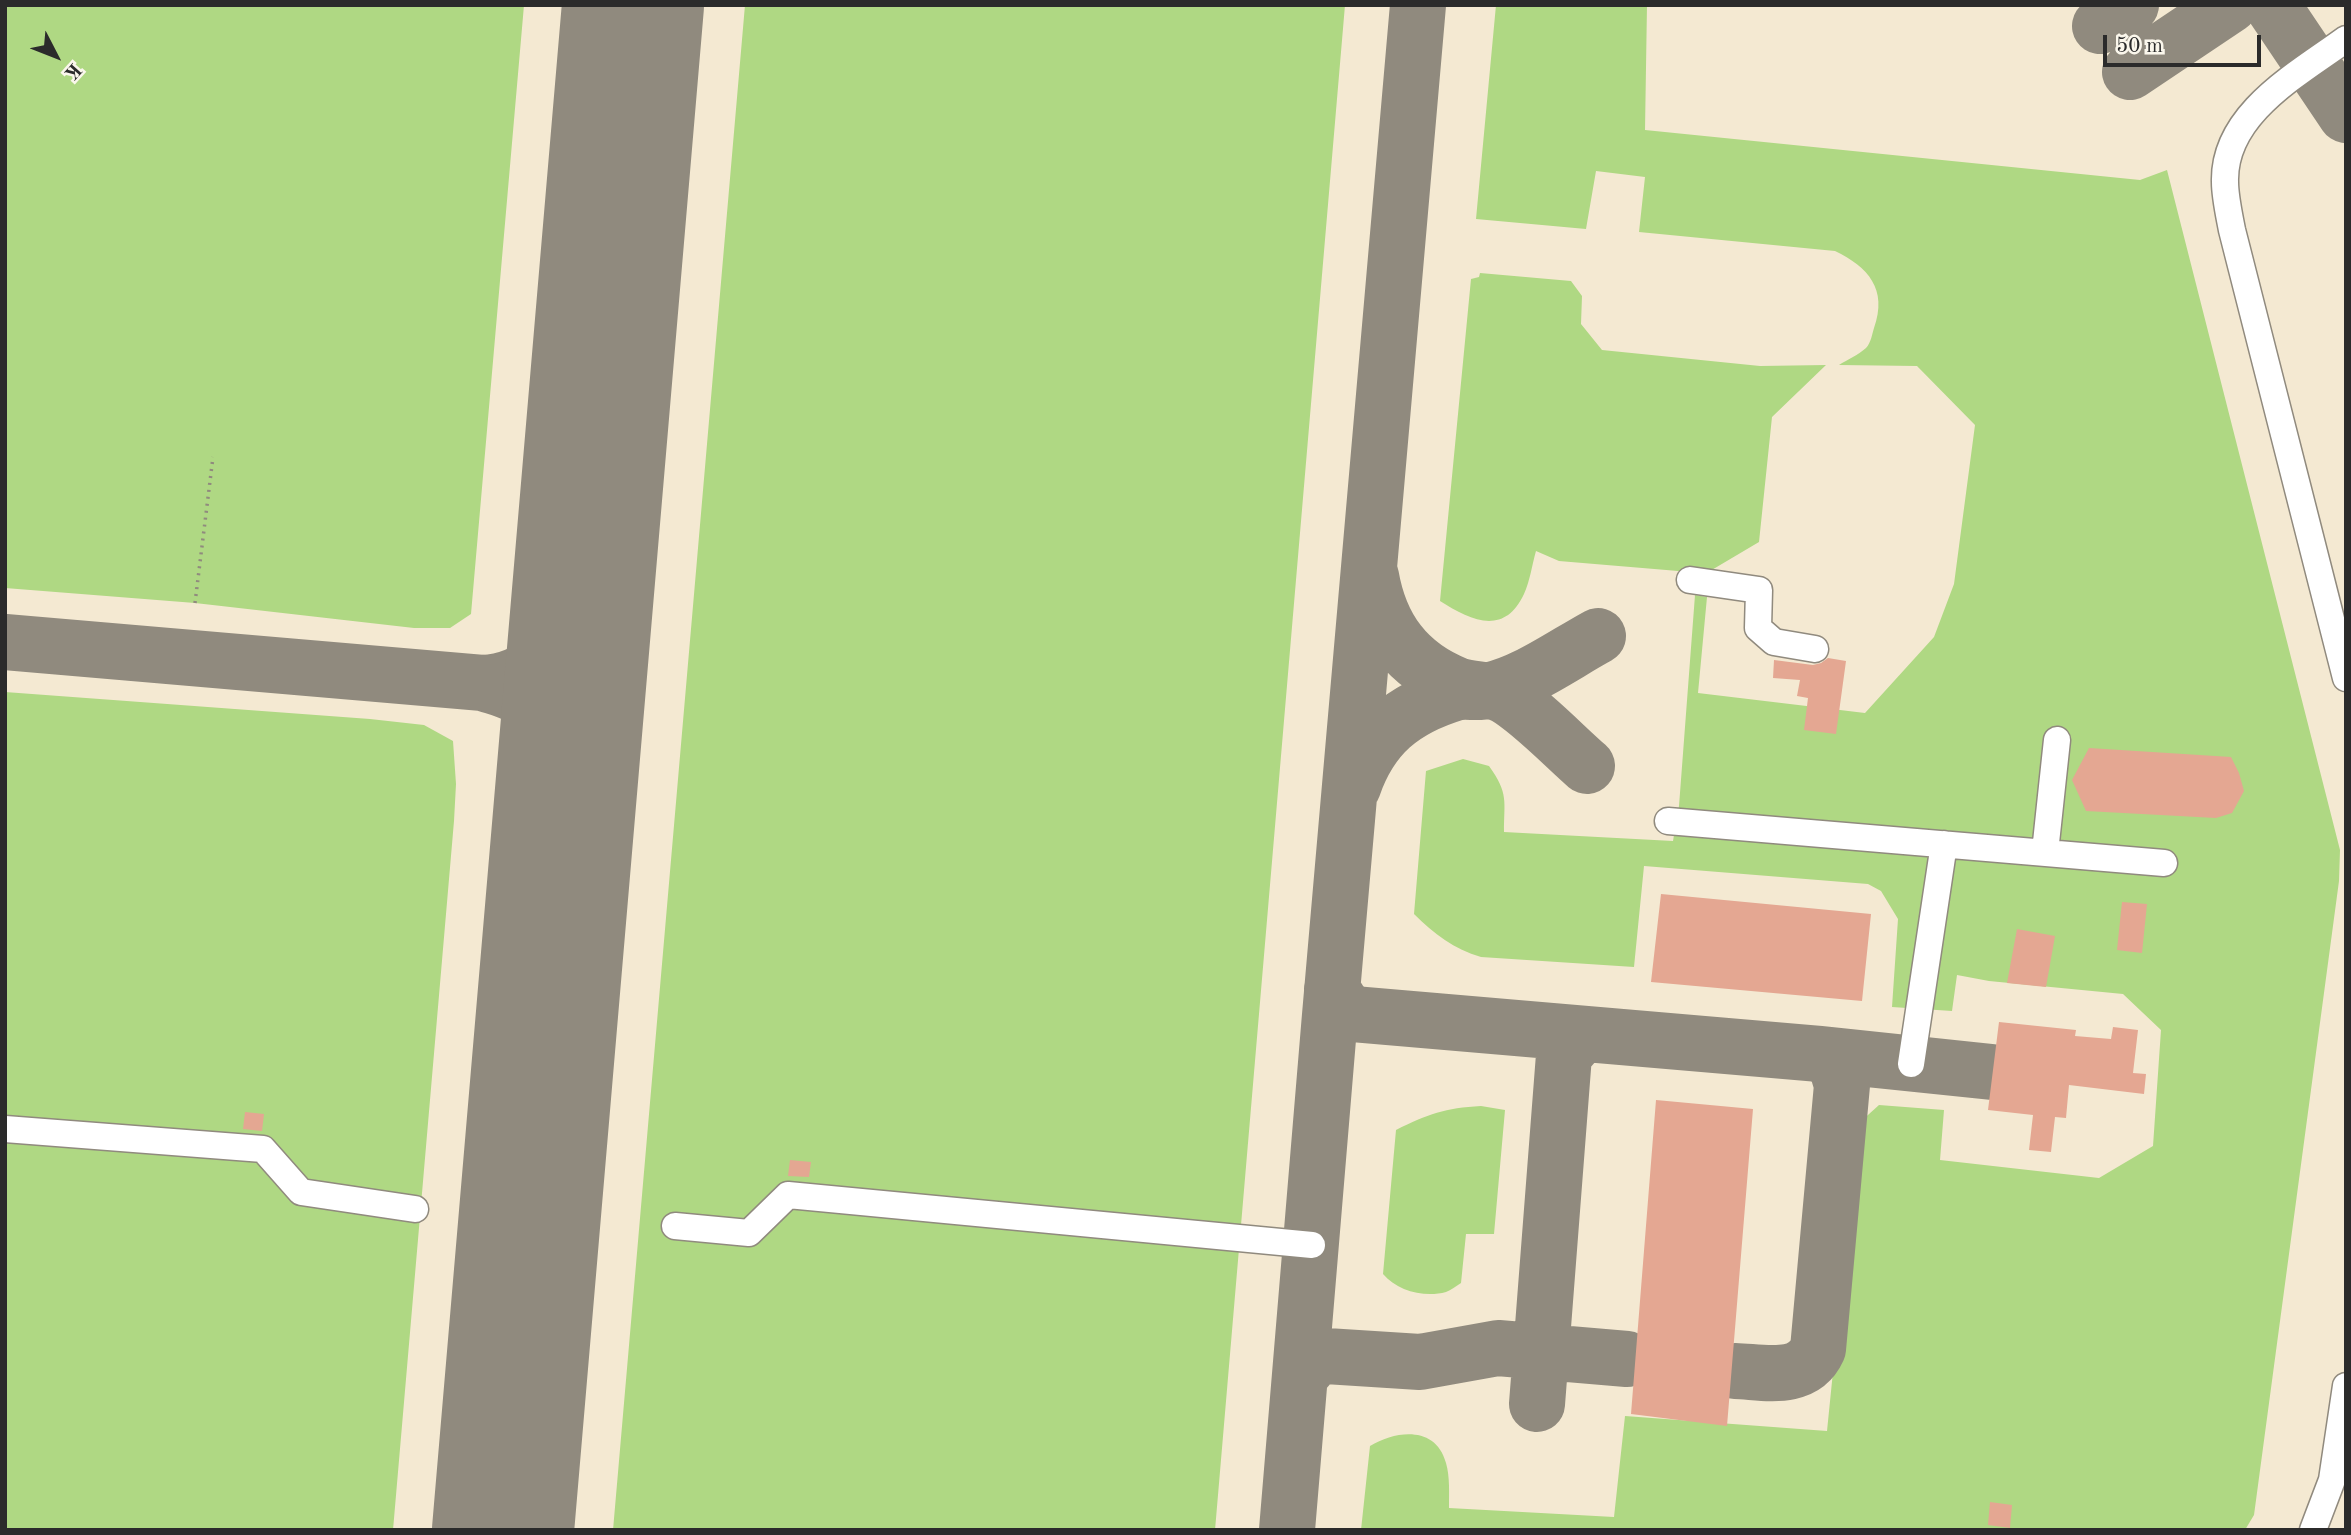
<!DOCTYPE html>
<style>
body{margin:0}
#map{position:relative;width:2351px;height:1535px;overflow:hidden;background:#f4e9d2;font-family:"Old Standard TT",serif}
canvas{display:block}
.frame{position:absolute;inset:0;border:7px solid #2b2b2b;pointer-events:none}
.north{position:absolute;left:21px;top:21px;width:70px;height:70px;-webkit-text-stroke:5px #fbf7ec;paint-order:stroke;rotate:132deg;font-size:19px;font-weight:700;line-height:28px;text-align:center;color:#2b2b2b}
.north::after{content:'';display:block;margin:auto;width:24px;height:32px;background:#2b2b2b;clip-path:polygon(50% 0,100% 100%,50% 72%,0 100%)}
.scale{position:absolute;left:2103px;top:35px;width:158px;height:32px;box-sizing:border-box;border:4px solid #2b2b2b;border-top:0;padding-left:9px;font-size:21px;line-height:24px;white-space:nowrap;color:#2b2b2b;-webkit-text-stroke:5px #fbf7ec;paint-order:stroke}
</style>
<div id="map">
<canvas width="2351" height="1535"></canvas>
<div class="frame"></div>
<div class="north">K</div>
<div class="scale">50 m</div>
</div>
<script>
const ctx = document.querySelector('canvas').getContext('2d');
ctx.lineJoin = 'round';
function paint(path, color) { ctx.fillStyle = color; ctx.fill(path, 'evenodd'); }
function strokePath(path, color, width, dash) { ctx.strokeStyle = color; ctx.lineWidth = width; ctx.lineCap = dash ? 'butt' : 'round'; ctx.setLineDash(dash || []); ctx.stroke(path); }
const green = new Path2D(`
 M5 5H524L471 614 450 628H414L195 603 5 588Z
 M745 5H1345L1215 1530H613Z
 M1496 5H1647L1645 130 2140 180 2167 170 2340 850 2339 881 2254 1515 2245 1530H1361L1370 1446C1397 1430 1436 1426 1446 1463 1450 1477 1449 1493 1449 1508L1614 1517 1625 1416 1827 1431 1858 1124 1879 1105 1944 1110 1940 1160 2099 1178 2153 1146 2161 1030 2123 994 1989 981 1957 975 1952 1011 1892 1007 1898 919 1881 891 1868 884 1644 866 1634 967 1481 957C1454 949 1434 934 1414 914L1426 771 1463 759 1489 766C1509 794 1504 801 1504 832L1673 841 1679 806 1695 595 1707 597 1698 693 1865 713 1934 637 1954 584 1975 425 1917 366 1839 365C1847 360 1858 355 1866 348 1871 343 1872 334 1874 328 1888 289 1868 267 1835 251L1639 232 1645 177 1596 171 1586 229 1476 219Z
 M1480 273 1571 281 1582 296 1581 324 1602 350 1760 366 1826 365 1772 417 1759 542 1710 571 1690 572 1559 561 1536 551C1532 565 1530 581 1524 594 1504 637 1470 620 1440 601L1471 279 1479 277Z
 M5 692 370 719 424 725 453 741 456 784 454 821 393 1530H5Z
 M1481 1106 1505 1110 1494 1234H1466L1461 1283C1456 1286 1451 1290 1446 1292 1425 1298 1397 1291 1383 1274L1396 1130C1428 1114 1445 1108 1481 1106Z`);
const taxiway = new Path2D(`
 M2272 5 2346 115
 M2100 26 2131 5
 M2130 72 2230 5
 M1371 576C1380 628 1407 665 1457 685 1472 690 1492 689 1505 696 1531 711 1564 746 1587 766
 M5 642 483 683C534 680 557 648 582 607
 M483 683C494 687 509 690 519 697 545 714 557 746 567 774
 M1353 787C1371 735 1403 709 1455 693 1466 690 1477 694 1487 691 1527 682 1563 655 1598 636
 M1332 989 1342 1005 1353 1014 1820 1054 1992 1072
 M1735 1371C1765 1372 1803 1382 1818 1349L1842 1085 1837 1068 1825 1055
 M1300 1377C1308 1367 1313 1358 1326 1356L1420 1362 1498 1348 1627 1359
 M1537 1404 1564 1055 1578 1039 1589 1034
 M1287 1530 1330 1015 1418 5`);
const runway = new Path2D(`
 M503 1530 633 5`);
const building = new Path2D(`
 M1828 658 1846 661 1836 734 1804 730 1808 698 1797 696 1800 680 1773 678 1774 660 1813 665 1821 663Z
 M2089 748 2231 757 2239 773 2244 791 2232 813 2216 818 2086 811 2072 780Z
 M1661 894 1871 914 1862 1001 1651 982Z
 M2122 902 2147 904 2142 953 2117 950Z
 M2017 929 2055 936 2046 987 2007 983Z
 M1999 1022 2076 1030 2075 1036 2111 1039 2113 1027 2138 1030 2133 1073 2146 1074 2144 1094 2069 1085 2066 1118 2055 1117 2051 1152 2029 1150 2033 1115 1988 1110Z
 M1656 1100 1753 1109 1727 1426 1631 1414Z
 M245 1112 264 1114 262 1131 243 1129Z
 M790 1160 811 1162 809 1177 788 1176Z
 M1990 1502 2012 1505 2010 1528 1988 1525Z`);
const path = new Path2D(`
 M195 603 213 457`);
const minor = new Path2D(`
 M2346 39C2298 74 2223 114 2225 182 2225 197 2229 214 2232 230L2346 678
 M1690 580 1759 590 1758 628 1774 642 1815 649
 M1668 821 2164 863
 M2045 852 2057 740
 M1911 1064 1944 844
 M5 1129 263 1149 301 1192 415 1209
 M675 1226 749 1233 788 1195 1312 1245
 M2313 1530 2332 1480 2346 1386`);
paint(green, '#afd883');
strokePath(taxiway, '#908a7e', 56);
strokePath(runway, '#908a7e', 142);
paint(building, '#e4a792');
strokePath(minor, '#908a7e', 29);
strokePath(path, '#908a7e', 3.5, [2, 5]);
strokePath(minor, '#fff', 26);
</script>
